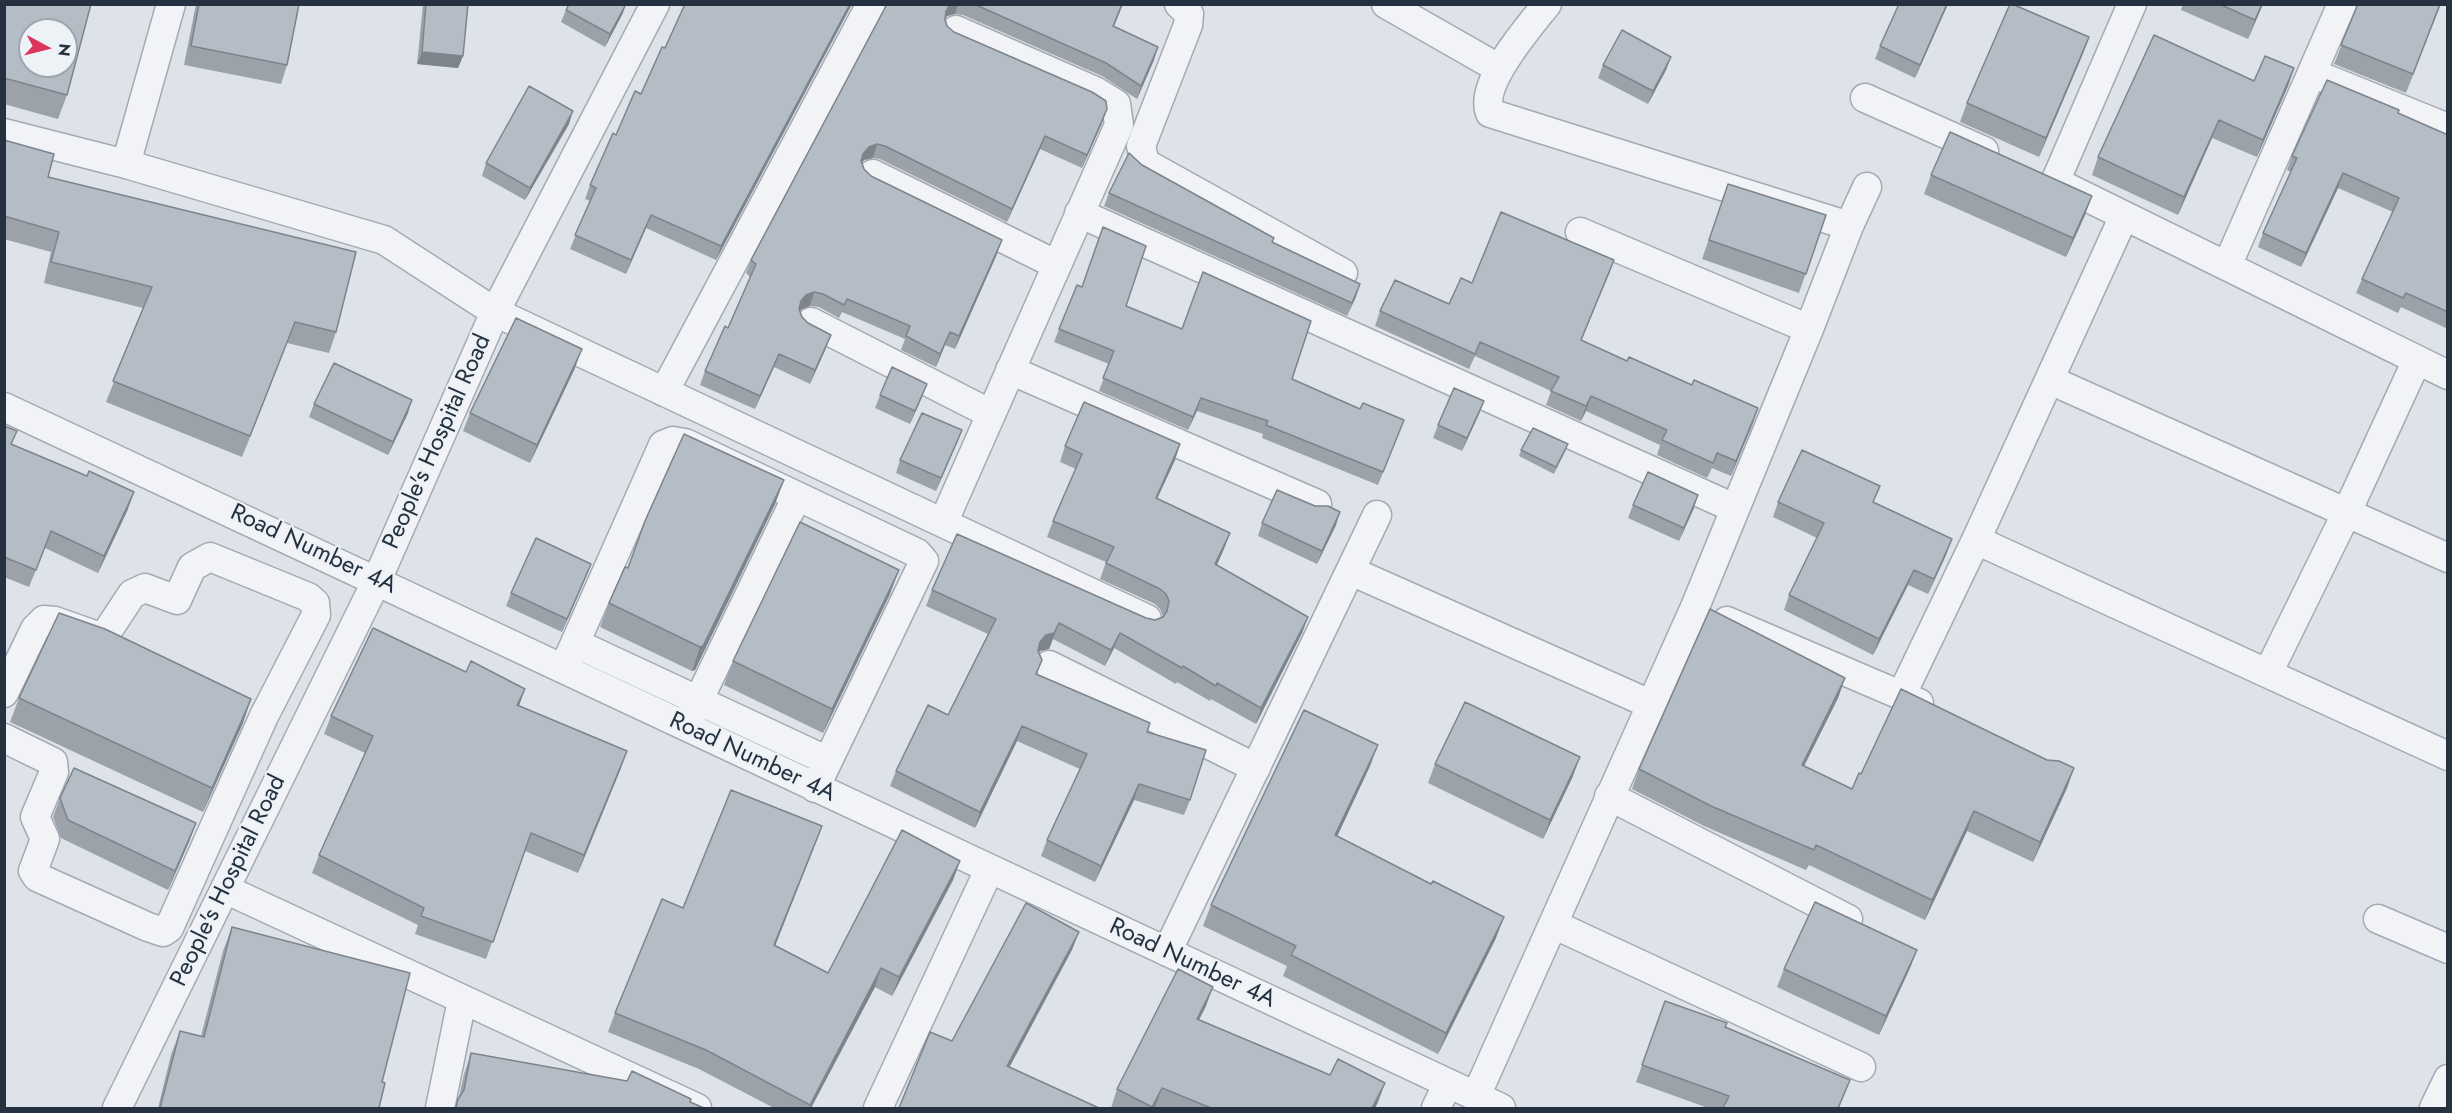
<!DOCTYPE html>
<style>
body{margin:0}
#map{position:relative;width:2452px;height:1113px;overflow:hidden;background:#dee3e9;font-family:Jost,sans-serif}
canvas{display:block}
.frame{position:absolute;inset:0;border:6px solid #253141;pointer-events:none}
.north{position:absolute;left:18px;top:18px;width:60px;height:60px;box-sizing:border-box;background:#edf2f6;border:2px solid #9da5ae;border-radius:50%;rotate:97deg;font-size:16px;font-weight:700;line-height:24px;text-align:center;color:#253141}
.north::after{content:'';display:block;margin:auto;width:21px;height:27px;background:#dd3459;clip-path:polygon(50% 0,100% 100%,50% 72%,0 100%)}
</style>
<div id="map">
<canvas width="2452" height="1113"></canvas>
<div class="frame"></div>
<div class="north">N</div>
</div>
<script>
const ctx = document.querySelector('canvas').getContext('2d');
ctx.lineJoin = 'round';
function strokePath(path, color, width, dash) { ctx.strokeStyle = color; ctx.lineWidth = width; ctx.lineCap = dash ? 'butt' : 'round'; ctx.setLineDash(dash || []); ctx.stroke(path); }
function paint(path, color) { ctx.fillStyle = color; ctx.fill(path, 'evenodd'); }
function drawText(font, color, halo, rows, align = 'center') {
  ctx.font = font + ' Jost,sans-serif'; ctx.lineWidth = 4.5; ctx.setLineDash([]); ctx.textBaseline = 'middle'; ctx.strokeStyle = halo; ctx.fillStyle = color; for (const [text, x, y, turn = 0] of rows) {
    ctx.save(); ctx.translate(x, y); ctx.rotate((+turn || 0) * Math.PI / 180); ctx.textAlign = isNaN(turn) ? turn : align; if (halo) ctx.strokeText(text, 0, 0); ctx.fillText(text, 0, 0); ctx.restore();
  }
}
const street = new Path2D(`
 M1179 4 1189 14 1188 25 1141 146 1145 163 1343 273
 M1386 4 1498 68
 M1547 4C1529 27 1478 84 1490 113L1849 226
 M2312 73 2448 128
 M1865 98 1984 151
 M4 133 126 164 384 240 495 312 1147 619
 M126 164 171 4
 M873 174 1057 265
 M2055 182 2132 4
 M2056 182 2448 375
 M1079 213 1734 508
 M1580 232 1809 329
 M2227 266 2342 4
 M811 322 991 414
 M1010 370 1317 504
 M2050 380 2448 558
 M664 392 871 4
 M4 407 1501 1108
 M943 523 1119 125 1116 104 1095 91 956 30
 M1976 540 2448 756
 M1351 571 1650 704
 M1727 621 1919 703
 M575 643 828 761
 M1049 665 1256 768
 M564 668 663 445 673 441 685 443 917 553 924 561 815 788
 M2268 673 2347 512 2417 360
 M4 693 35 629 44 620 55 621 103 638 132 594 145 588 177 600 192 567 210 557 308 597 315 603 316 615 264 716 169 928 163 932 148 927 37 877 33 871 45 839 35 817 54 772 53 762 4 738
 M1902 694 1976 540 2124 216
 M690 718 797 496
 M1609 796 1848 919
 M225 889 697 1108
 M2378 919 2448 949
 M1553 924 1861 1067
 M1167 952 1377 515
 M1476 1096 1695 607 1809 329 1849 226 1867 187
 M117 1108 377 580 495 312 655 4
 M440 1108 462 1000
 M878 1108 989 870
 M1436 1108 1448 1083
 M2434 1108 2448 1079`);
const wall = new Path2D(`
 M4 4 67 95 58 119 4 104Z
 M196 4H299L287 65 281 84 184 65Z
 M423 4H468L463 56 458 68 417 64Z
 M852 4 716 260 646 228 626 274 570 249 590 201 585 199 590 185 616 135 641 94 665 48Z
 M887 4H1123L1114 27 1154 60 1137 99 1102 76 963 15 955 14 947 16 945 19 947 26 954 32 1102 123 1082 168 1040 149 1007 222 880 159 873 158 864 160 862 163 864 169 871 176 997 254 955 349 945 345 936 367 901 350 905 339 842 312 839 318 819 307 810 306 802 309 800 310 802 317 826 348 810 384 774 367 755 409 700 385 705 371 728 328 750 277 746 273 751 260Z
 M1948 4 1915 78 1875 59 1880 46Z
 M2183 4H2263L2248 39 2181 10Z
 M2358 4H2441L2406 93 2334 64Z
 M566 10 623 13 605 47 561 22Z
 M2089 38 2082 56 2039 157 1960 122 1967 103Z
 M1671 57 1666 70 1648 104 1598 78 1603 65Z
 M2294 68 2288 86 2257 157 2212 138 2178 215 2092 175 2098 157 2254 81Z
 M2398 113 2448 135V329L2401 307 2398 313 2356 293 2362 279 2393 212 2338 188 2301 267 2258 247 2263 233 2291 172 2287 170 2292 156Z
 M569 124 525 200 482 176 486 163Z
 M4 140 48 177 336 332 329 353 287 343 242 457 106 402 143 308 44 283 51 252 4 239Z
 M1142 165 1273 243 1360 284 1347 316 1104 206 1109 193Z
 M1931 175 2085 215 2066 257 1924 194Z
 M1728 184 1826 215 1799 293 1702 259Z
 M1614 260 1581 341 1753 423 1731 476 1712 468 1707 478 1657 455 1660 445 1586 411 1581 421 1546 405 1551 391 1475 356 1469 369 1375 326 1380 311 1449 304 1472 283Z
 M1082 287 1126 306 1360 409 1404 420 1378 485 1262 438 1263 434 1197 411 1188 430 1099 391 1109 364 1054 342 1059 329Z
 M575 368 530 463 463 431 470 413Z
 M880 395 922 397 910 424 875 408Z
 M314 404 408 413 388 455 309 417Z
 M1479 414 1462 451 1433 438 1438 425Z
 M4 426 12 444 128 509 98 573 45 548 29 587 4 577Z
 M962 430 936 491 896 473 900 460Z
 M1180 444 1175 460 1157 499 1230 533 1217 565 1308 617 1302 633 1256 724 1211 699 1210 701 1177 682 1176 684 1114 648 1105 666 1053 639 1049 649 1040 651 1039 652 1042 660 1037 674 1147 732 1190 800 1184 815 1134 800 1095 882 1041 856 1047 840 1080 769 1017 741 975 828 890 786 896 771 948 715 988 634 926 606 932 590 1155 620 1163 616 1160 609 1155 604 1100 579 1106 562 1047 537 1053 521 1076 469 1060 462 1065 446Z
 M1521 450H1566L1554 474 1519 456Z
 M784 480 775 504 695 670 692 671 600 627 609 603 628 568Z
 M1778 502 1874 503 1946 555 1928 594 1908 585 1873 655 1784 610 1789 595 1817 538 1773 517Z
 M1633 505 1694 508 1679 541 1628 518Z
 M1262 523 1336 525 1317 564 1258 536Z
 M591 564 586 577 562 632 506 606 511 593Z
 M890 594 823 733 724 685 733 661Z
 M1845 678 1838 698 1804 766 1852 789 1861 774 2047 760 2074 768 2067 788 2033 862 1967 831 1925 920 1809 865 1806 870 1704 826 1632 789 1639 769Z
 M19 698 243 723 203 812 10 722Z
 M519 706 621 768 578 873 525 851 486 959 415 934 418 925 312 873 319 855 365 753 324 734 331 716Z
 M1435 764 1573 776 1543 839 1428 783Z
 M1370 766 1337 836 1496 938 1438 1054 1283 976 1287 966 1203 926 1211 905Z
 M60 798 196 823 189 842 168 890 61 838 53 817Z
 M822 826 775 945 828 973 960 861 953 880 892 996 875 987 811 1108H774L699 1069 608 1032 615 1013 683 908Z
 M232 927 382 1082 379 1108H158L171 1055 180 1031 201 1036 223 951Z
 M1917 950 1910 968 1879 1035 1777 987 1784 969Z
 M1665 1001 1850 1080 1839 1108H1708L1636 1082Z
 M1206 1006 1199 1020 1378 1102 1375 1108H1159L1155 1107 1154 1108H1111L1117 1089Z
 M471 1053 690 1103 704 1108H454L459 1097 464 1074Z`);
const shadedWall = new Path2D(`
 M626 4 623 13 605 47 610 34Z
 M850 4H852L716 260 721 246Z
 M950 4H958L955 14 947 16 941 24 946 11Z
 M1122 4H1123L1108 39 1113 26Z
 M1947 4H1948L1915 78 1920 65Z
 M2262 4H2263L2248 39 2255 20Z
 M2089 37 2082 56 2039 157 2046 138Z
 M1158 47 1154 60 1137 99 1141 86Z
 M422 52 463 56 458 68 417 64Z
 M1671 57 1666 70 1648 104 1653 91Z
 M2294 68 2288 86 2257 157 2263 140Z
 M1107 109 1102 123 1082 168 1087 155Z
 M573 111 569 124 525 200 530 188Z
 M2219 120 2212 138 2178 215 2184 197Z
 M1045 136 1040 149 1007 222 1012 209Z
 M877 144 873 158 864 160 858 167 863 154 869 147Z
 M2343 173 2338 188 2301 267 2306 253Z
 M2092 196 2085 215 2066 257 2073 238Z
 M651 215 646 228 626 274 631 260Z
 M1002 240 997 254 955 349 959 336Z
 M1614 260 1609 274 1575 355 1581 340Z
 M1360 284 1356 297 1347 316 1352 303Z
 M814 292 810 306 802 309 797 314 801 301 806 295Z
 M295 322 287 343 242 457 250 436Z
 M950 332 945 345 936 367 940 354Z
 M831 335 826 348 810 384 815 370Z
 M582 349 575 368 530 463 537 445Z
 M779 354 774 367 755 409 760 396Z
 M927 384 922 397 910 424 915 411Z
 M1591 396 1586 411 1581 421 1586 406Z
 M1201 398 1197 411 1188 430 1193 417Z
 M412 400 408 413 388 455 393 442Z
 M1484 401 1479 414 1462 451 1467 438Z
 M1758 408 1753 423 1731 476 1736 461Z
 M962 430 957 443 936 491 941 478Z
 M1180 444 1175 460 1150 514 1156 498Z
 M784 480 775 504 695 670 692 671 700 647Z
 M134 492 128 509 98 573 104 556Z
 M1698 495 1694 508 1679 541 1684 528Z
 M1340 512 1336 525 1317 564 1322 551Z
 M1230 533 1224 549 1210 580 1215 564Z
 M1952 539 1946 555 1928 594 1934 579Z
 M591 564 586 577 562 632 567 619Z
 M899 570 890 594 823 733 832 709Z
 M1914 570 1908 585 1873 655 1879 639Z
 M1308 617 1302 633 1256 724 1261 708Z
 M1059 623 1049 649 1040 651 1035 657 1040 642Z
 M1120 633 1114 648 1105 666 1111 650Z
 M1845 678 1838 698 1795 784 1802 765Z
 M525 689 519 706 517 705Z
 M251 699 243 723 203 812 212 788Z
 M1022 726 1017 741 975 828 980 812Z
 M1378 745 1370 766 1328 856 1335 835Z
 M627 751 621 768 578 873 584 855Z
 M1580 757 1573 776 1543 839 1550 820Z
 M2074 768 2067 788 2033 862 2040 842Z
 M1139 784 1134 800 1095 882 1101 866Z
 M1974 811 1967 831 1925 920 1932 900Z
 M196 823 189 842 168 890 175 871Z
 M822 826 815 845 768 964 774 945Z
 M960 861 953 880 892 996 899 977Z
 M1504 917 1496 938 1438 1054 1446 1033Z
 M1079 932 1072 950 1000 1085 1007 1066Z
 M1917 950 1910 968 1879 1035 1886 1016Z
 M881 968 875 987 811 1108H809Z
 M1213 987 1206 1006 1190 1037 1197 1019Z
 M1385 1083 1378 1102 1375 1108H1372Z
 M1162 1088 1155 1107 1154 1108H1152Z`);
const building = new Path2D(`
 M4 4H91L67 95 4 78ZM30 30H66V66H30Z
 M199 4H299L287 65 191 46Z
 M426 4H468L463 56 422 52Z
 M569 4H626L610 34 566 10Z
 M685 4H850L721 246 651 215 631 260 575 235 596 188 590 185 613 133 616 135 635 91 641 94 662 47 665 48Z
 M887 4H950L946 11 945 19 947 26 954 32 1092 92 1106 101 1107 109 1087 155 1045 136 1012 209 885 146 877 144 869 147 863 154 861 161 864 169 871 176 1002 240 959 336 950 332 940 354 906 336 910 326 847 299 844 305 823 294 814 292 806 295 801 301 799 309 802 317 808 323 831 335 815 370 779 354 760 396 705 371 725 326 728 328 756 264 751 260Z
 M974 4H1122L1113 26 1158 47 1141 86 1106 63Z
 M1899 4H1947L1920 65 1880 46Z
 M2010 4H2012L2089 37 2046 138 1967 103Z
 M2219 4H2262L2255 20Z
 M2358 4H2440L2413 74 2341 45Z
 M1622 30 1671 57 1653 91 1603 65Z
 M2154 35 2254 81 2265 56 2294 68 2263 140 2219 120 2184 197 2098 157Z
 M2327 80 2399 110 2398 113 2448 135V312L2406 293 2403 298 2362 279 2399 198 2343 173 2306 253 2263 233 2297 158 2292 156Z
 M529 86 573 111 530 188 486 163Z
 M1950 132 2092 196 2073 238 1931 175Z
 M4 140 54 154 48 177 356 252 336 332 295 322 250 436 113 381 152 287 51 262 59 232 4 216Z
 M1129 153 1142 165 1274 238 1272 242 1360 284 1352 303 1109 193Z
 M1728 184 1826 215 1806 274 1709 240Z
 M1501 212 1614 260 1581 340 1627 361 1629 357 1692 385 1694 380 1758 408 1736 461 1717 453 1713 463 1662 440 1667 430 1591 396 1586 406 1551 391 1559 377 1480 342 1475 354 1380 311 1395 280 1449 304 1461 278 1472 283Z
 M1103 227 1146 246 1126 306 1182 329 1203 272 1311 321 1292 379 1360 409 1363 403 1404 420 1383 472 1266 425 1268 421 1201 398 1193 417 1103 378 1114 351 1059 329 1077 285 1082 287Z
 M516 318 582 349 537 445 470 413Z
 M334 363 412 400 393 442 314 404Z
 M892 367 927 384 915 411 880 395Z
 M1454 388 1484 401 1467 438 1438 425Z
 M1084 402 1180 444 1156 498 1230 533 1215 564 1308 617 1261 708 1217 683 1216 686 1183 666 1182 668 1120 633 1111 650 1059 623 1054 633 1046 635 1040 642 1038 651 1042 660 1036 674 1150 723 1147 732 1206 750 1190 800 1139 784 1101 866 1047 840 1087 754 1022 726 980 812 896 771 928 705 948 715 996 619 932 590 957 534 1146 618 1155 620 1163 617 1167 611 1169 601 1166 594 1160 589 1106 563 1114 547 1053 521 1082 454 1065 446Z
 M922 413 962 430 941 478 900 460Z
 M4 426 17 431 11 444 87 476 89 471 134 492 104 556 51 531 36 570 4 557Z
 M1533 428 1568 444 1556 467 1521 450Z
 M684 434 784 480 703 646 700 647 609 603 625 567 628 568 645 521Z
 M1802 450 1880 486 1873 502 1952 539 1934 579 1914 570 1879 639 1789 595 1824 523 1778 502Z
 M1648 472 1698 495 1684 528 1633 505Z
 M1277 490 1315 506H1328L1340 512 1322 551 1262 523Z
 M800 522 899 570 832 709 733 661Z
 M536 538 591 564 567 619 511 593Z
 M1710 609 1845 678 1802 765 1852 789 1859 773 1861 774 1901 689 2047 760 2059 761 2074 768 2040 842 1974 811 1932 900 1816 845 1814 850 1711 806 1639 769Z
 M59 613 105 629 251 699 212 788 19 698Z
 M373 628 466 672 471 661 525 689 517 705 627 751 584 855 531 833 493 942 421 916 424 908 319 855 373 736 331 716Z
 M1465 702 1580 757 1550 820 1435 764Z
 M1304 710 1378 745 1335 835 1431 884 1433 881 1504 917 1446 1033 1291 955 1296 946 1211 905Z
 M74 768 196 823 175 871 68 820 60 798Z
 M731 790 822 826 774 945 828 973 902 830 960 861 899 977 881 968 810 1105 706 1050 615 1013 662 899 683 908Z
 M1815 902 1917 950 1886 1016 1784 969Z
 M1026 903 1079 932 1007 1066 1099 1108H899L930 1032 952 1041Z
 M232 927 410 973 382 1082 385 1083 379 1108H160L180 1031 204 1037Z
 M1178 969 1213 987 1197 1019 1330 1075 1338 1059 1385 1083 1372 1108H1211L1162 1088 1152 1107 1117 1089Z
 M1665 1001 1727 1023 1725 1027 1850 1080 1838 1108H1723L1729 1096 1642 1065Z
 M471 1053 627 1081 632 1071 691 1099 690 1102 704 1108H456L458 1099 464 1090Z`);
const streetNames = [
 ["People's Hospital Road",438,442,-66],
 ["Road Number 4A",313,550,25],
 ["Road Number 4A",752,758,25],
 ["People's Hospital Road",229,881,-64],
 ["Road Number 4A",1192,964,25]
];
strokePath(street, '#a3aab3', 31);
strokePath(street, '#f1f3f7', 28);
paint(wall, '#9ba2aa');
paint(shadedWall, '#7e848b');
paint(building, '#b4bcc6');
strokePath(building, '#7e848b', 1.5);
drawText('24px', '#253141', '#edf2f6', streetNames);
</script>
